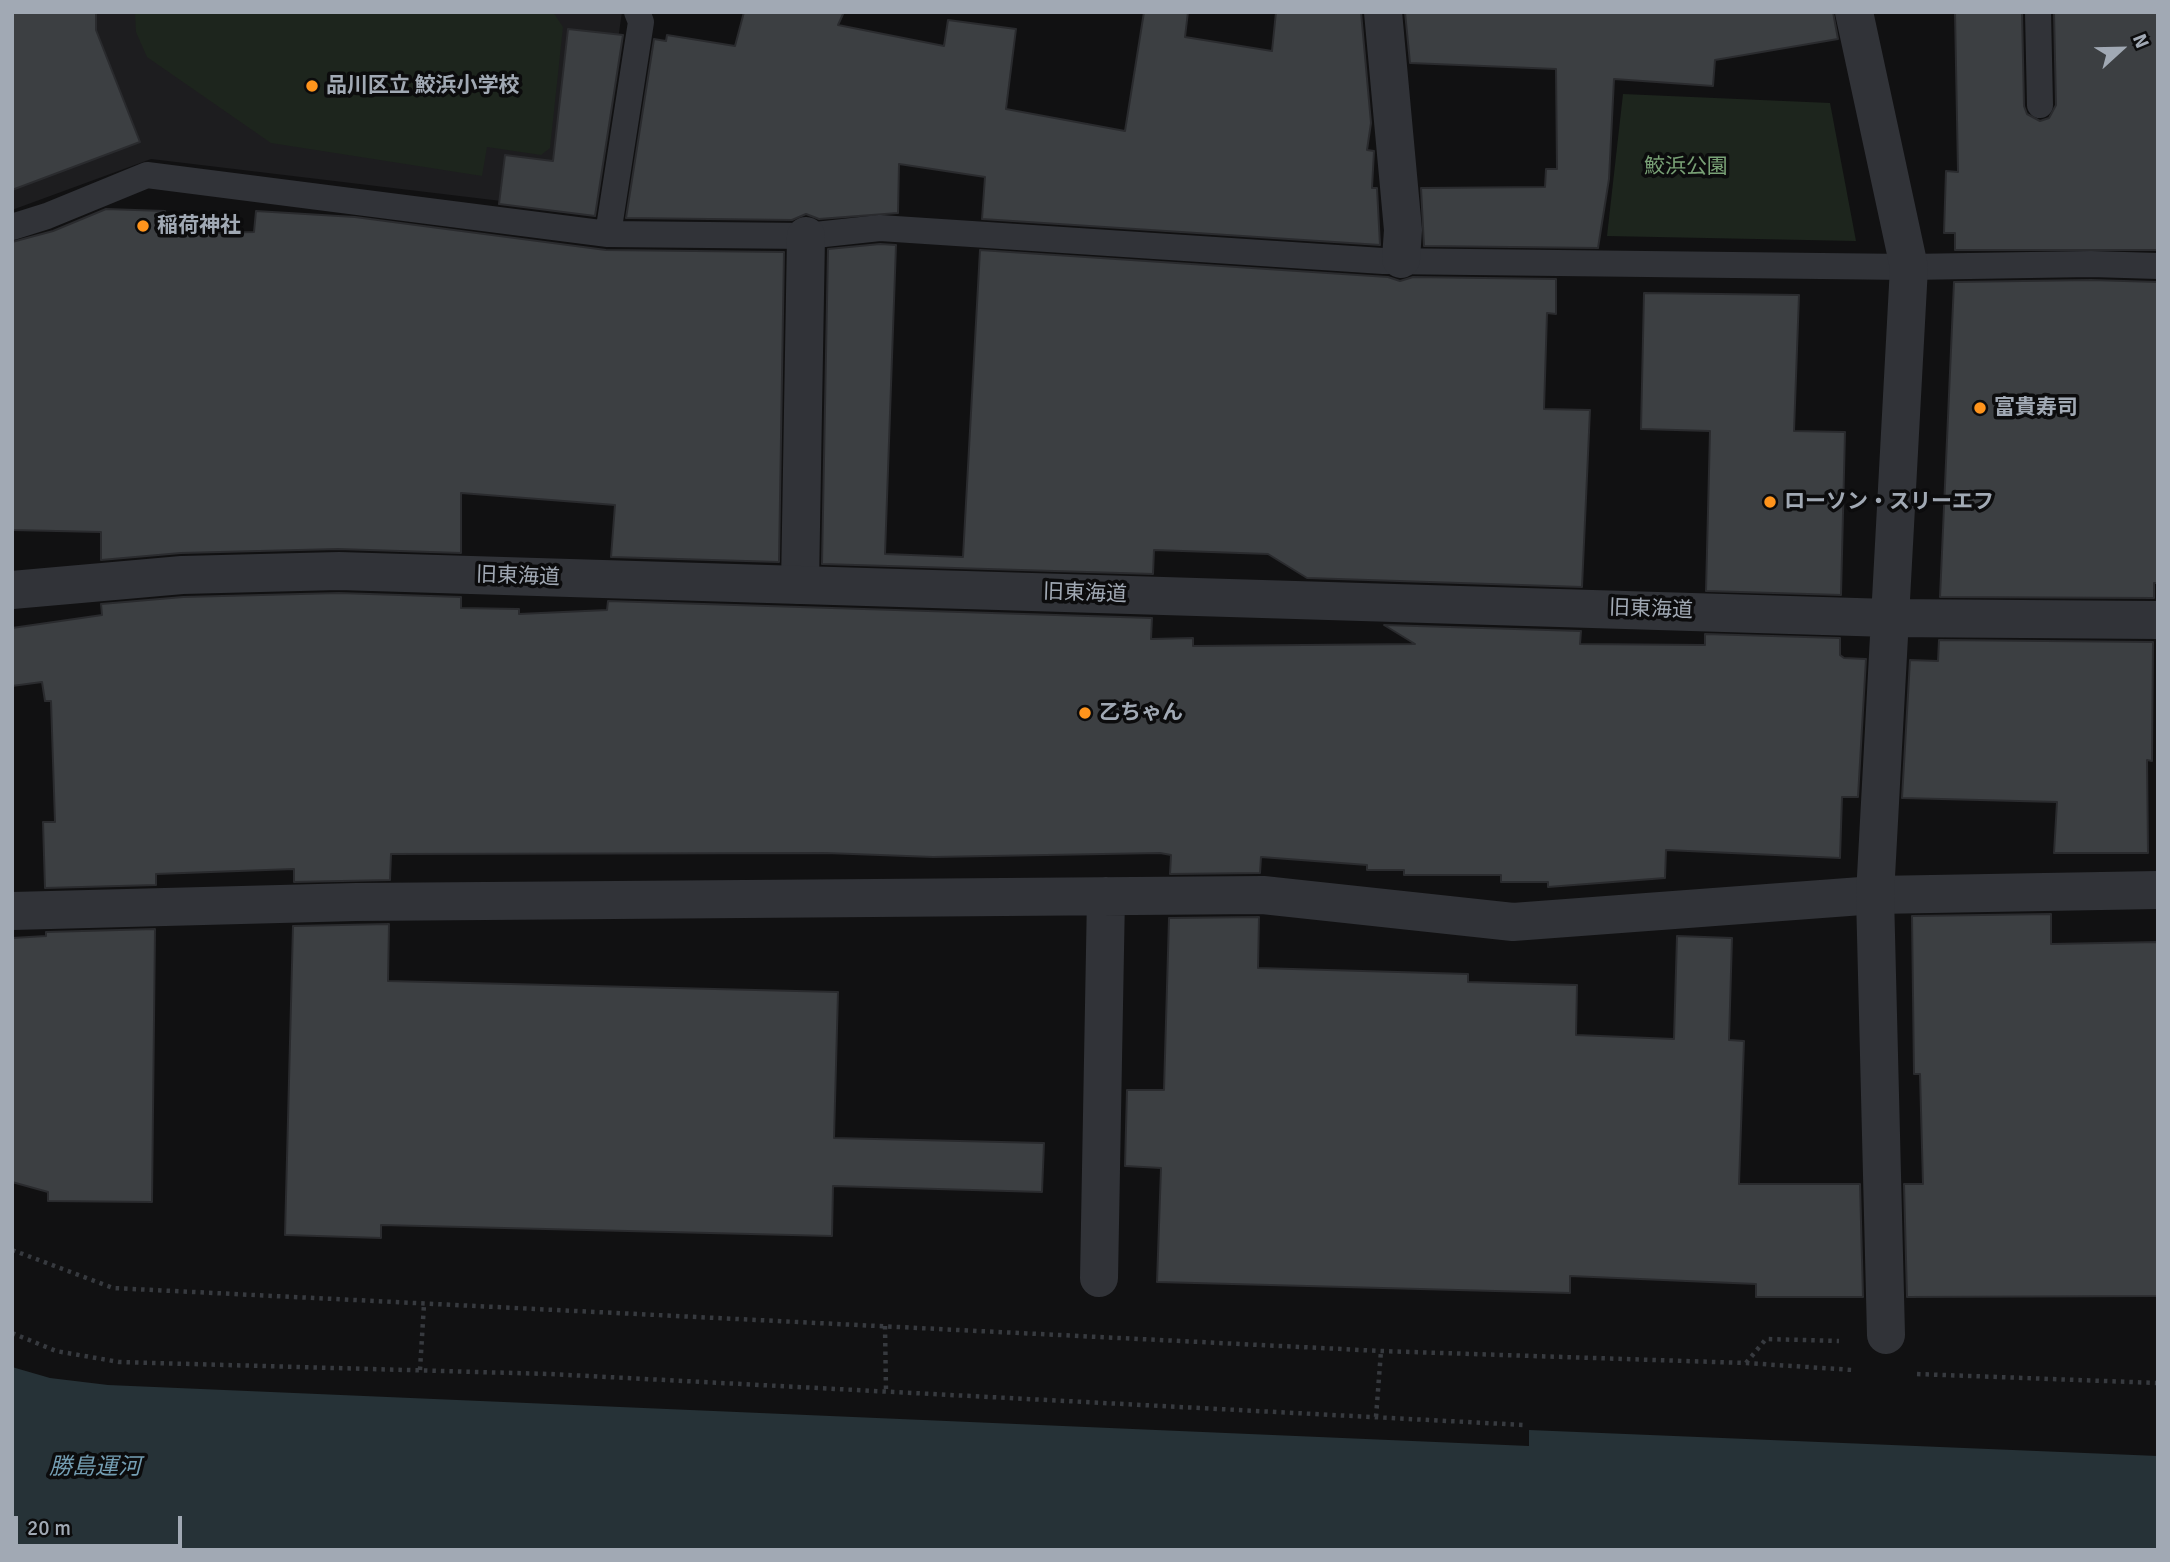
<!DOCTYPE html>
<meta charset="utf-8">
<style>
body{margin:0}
#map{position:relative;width:2170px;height:1562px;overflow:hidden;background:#111112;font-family:Signika,sans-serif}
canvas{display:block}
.frame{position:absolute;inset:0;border:14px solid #a1a9b4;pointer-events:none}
.north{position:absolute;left:2086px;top:14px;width:70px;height:70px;-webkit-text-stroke:5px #0c0c0d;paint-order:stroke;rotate:68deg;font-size:19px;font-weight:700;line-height:28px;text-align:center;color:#a1a9b4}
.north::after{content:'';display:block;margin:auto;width:24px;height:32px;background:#a1a9b4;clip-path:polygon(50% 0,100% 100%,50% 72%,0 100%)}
.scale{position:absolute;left:14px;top:1516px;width:168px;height:32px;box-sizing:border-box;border:4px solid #a1a9b4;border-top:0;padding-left:9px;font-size:21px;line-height:24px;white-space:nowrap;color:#a1a9b4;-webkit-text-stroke:5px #0c0c0d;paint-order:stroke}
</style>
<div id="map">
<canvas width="2170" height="1562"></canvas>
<div class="frame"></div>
<div class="north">N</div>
<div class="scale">20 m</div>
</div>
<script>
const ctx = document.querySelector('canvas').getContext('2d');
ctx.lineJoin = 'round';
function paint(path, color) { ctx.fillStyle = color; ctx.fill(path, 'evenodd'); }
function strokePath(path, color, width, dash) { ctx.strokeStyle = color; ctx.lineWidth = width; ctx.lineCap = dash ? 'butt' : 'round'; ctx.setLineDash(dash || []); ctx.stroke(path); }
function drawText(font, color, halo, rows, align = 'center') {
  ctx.font = font + ' Signika,"Noto Sans JP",sans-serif'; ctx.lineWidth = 7; ctx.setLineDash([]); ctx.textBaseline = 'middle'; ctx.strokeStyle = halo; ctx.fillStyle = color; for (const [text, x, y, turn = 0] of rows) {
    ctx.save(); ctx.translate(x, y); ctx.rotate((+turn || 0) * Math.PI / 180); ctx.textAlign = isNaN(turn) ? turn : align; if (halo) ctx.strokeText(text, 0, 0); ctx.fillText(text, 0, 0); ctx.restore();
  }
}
const built = new Path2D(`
 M12 12H622L593 212 151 159 12 210Z`);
const green = new Path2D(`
 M135 12H553L563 27 550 148 541 155 487 147 482 176 271 143 147 57 136 32Z
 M1623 94 1830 103 1856 241 1607 236Z`);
const water = new Path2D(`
 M12 1367 50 1378 108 1385 1529 1446V1430L2158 1456V1550H12Z`);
const building = new Path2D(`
 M12 12H96V30L140 142 12 190Z
 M744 12H844L838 25 944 46 948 20 1016 29 1006 109 1125 131 1144 12H1188L1185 37 1272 51 1276 12H1361L1371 123 1367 150 1374 151 1372 188H1377L1380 245 982 219 985 177 899 164 898 213 819 219 806 214 792 220 626 218 654 39 666 41 667 35 735 46Z
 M1405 12H1833L1838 39 1715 60 1713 86 1614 79 1609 179 1598 248 1424 246 1421 188 1545 187 1546 169H1557L1556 69 1410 63Z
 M1955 12H2022L2024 106 2027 114 2040 121 2049 118 2056 105 2054 12H2158V250H1955V233H1944L1946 171 1958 172Z
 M568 29 623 35 595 216 499 204 505 155 553 161Z
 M106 209 165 211 164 234 254 232 256 211 355 217 606 250 784 252 779 562 611 557 615 505 461 493V553L338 549 181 553 101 560V532L12 530V242L53 231Z
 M880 244 896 245 885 554 963 557 980 250 1388 277 1400 281 1413 277 1556 279V314L1547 313 1544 409 1590 410 1582 587 1307 578 1268 554 1154 550 1153 574 822 564 828 249Z
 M2091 280 2158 282V583H2154V598L1940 597 1954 282Z
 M1644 293 1799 295 1794 431 1845 432 1841 595 1706 591 1710 431 1641 429Z
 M339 593 461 597V608L519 609V614L607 610 608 601 1152 618 1151 639 1193 638V646L1415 644 1384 625 1581 631 1580 644 1705 645V634L1840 638V655L1844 658 1866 659 1858 797H1842L1840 858 1666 850 1665 878 1548 887V882H1501V875H1404V870H1367V865L1261 857 1260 873 1170 874 1171 855 1160 853 933 857 826 853 391 854 390 880 294 882V869L156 874V885L45 888 43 822H55L51 701H45L42 682 12 686V628L102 615 101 604 183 597Z
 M1939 640 2153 642 2152 761 2147 760 2148 853H2054L2057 802 1902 798 1910 660 1938 661Z
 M2051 914V944L2158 942V1296L1907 1297 1904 1184H1923L1920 1074H1914L1912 916Z
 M1259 917 1258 968 1468 974V982L1577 985 1576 1035 1674 1039 1677 936 1732 938 1729 1040 1744 1041 1739 1184H1860L1863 1297H1756V1284L1570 1276V1293L1157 1282 1161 1168 1125 1166 1127 1090H1164L1169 918Z
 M389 924 388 981 838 992 834 1138 1044 1143 1042 1192 833 1186 832 1236 381 1225V1238L285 1235 293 926Z
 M155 929 152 1202 48 1201V1192L12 1182V938L46 936V932Z`);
const path = new Path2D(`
 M12 1250 113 1288 1381 1351 1746 1363 1853 1370
 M885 1326 886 1391
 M12 1333 56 1351 119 1362 550 1374 1524 1425
 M1746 1363 1766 1339 1839 1341
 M420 1370 424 1304
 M1917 1374 2158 1383
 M1376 1417 1381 1351`);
const service = new Path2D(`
 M2038 12 2040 105
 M12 227 47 216 147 175 608 234 806 236 880 228 1383 261 1909 267 2091 264 2158 266
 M608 234 641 22 637 12`);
const minor = new Path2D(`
 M1383 12 1403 230 1401 259
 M800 585 806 236
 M12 911 356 902 1263 895 1513 922 1875 895 2158 890
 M1099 1278 1106 896`);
const tertiary = new Path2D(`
 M1854 12 1909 267 1875 895 1886 1335
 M12 590 182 575 339 571 1889 618 2158 620`);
const markers = [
 [312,86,7,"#ff941c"],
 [143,226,7,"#ff941c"],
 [1980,408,7,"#ff941c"],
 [1770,502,7,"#ff941c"],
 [1085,713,7,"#ff941c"]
];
const poiNames = [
 ["品川区立 鮫浜小学校",326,86],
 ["稲荷神社",157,226],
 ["富貴寿司",1994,408],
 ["ローソン・スリーエフ",1784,502],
 ["乙ちゃん",1099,713]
];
const parkNames = [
 ["鮫浜公園",1686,167]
];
const streetNames = [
 ["旧東海道",518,577,2],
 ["旧東海道",1085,594,2],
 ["旧東海道",1651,610,2]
];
const waterNames = [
 ["勝島運河",95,1468]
];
paint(built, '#1d1d1f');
paint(green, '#1d251d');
paint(water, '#263237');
paint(building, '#3c3f42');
strokePath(building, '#2a2b2e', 2);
strokePath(path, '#373a3f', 4.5, [3.5, 5]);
strokePath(service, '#313338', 26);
strokePath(minor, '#313338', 38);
strokePath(tertiary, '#313338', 38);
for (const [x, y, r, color] of markers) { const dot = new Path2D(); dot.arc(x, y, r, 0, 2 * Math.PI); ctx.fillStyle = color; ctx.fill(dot); strokePath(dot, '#0c0c0d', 2.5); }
drawText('bold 21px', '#a1a9b4', '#0c0c0d', poiNames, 'left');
drawText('21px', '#79a176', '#0c0c0d', parkNames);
drawText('21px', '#a1a9b4', '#0c0c0d', streetNames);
drawText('italic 23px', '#749eb3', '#0c0c0d', waterNames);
</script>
